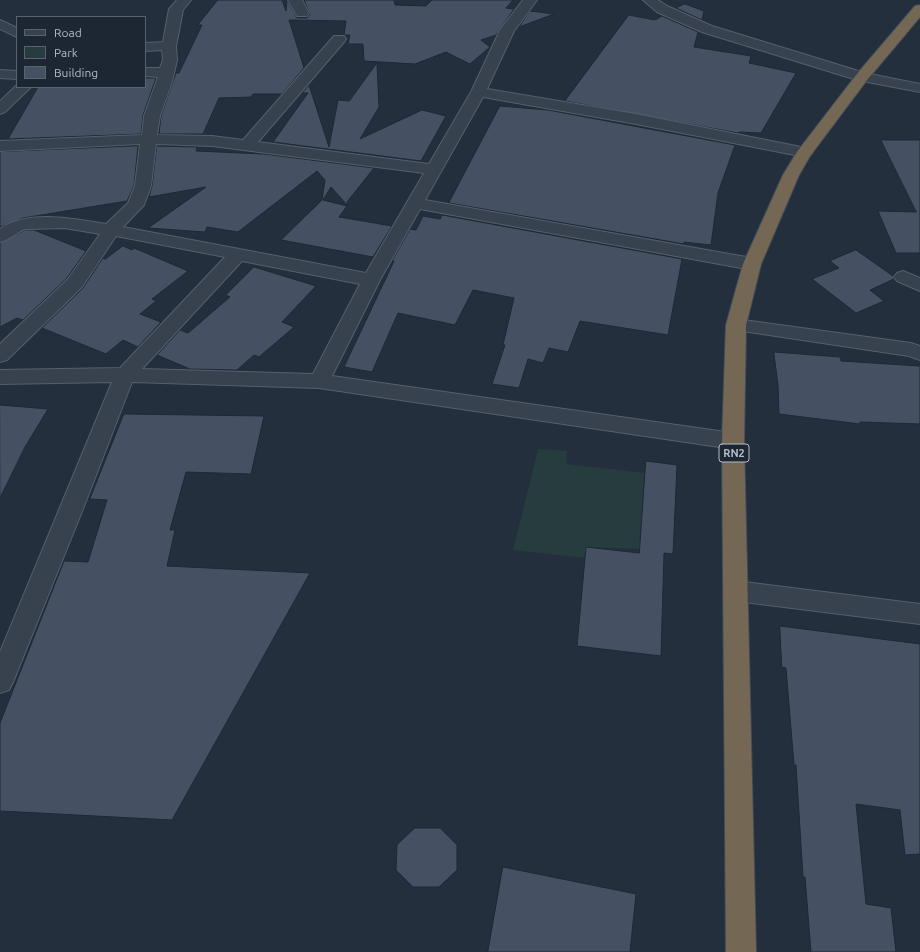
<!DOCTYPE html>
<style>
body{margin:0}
#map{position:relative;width:920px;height:952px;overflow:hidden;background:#242f3e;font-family:Ubuntu,sans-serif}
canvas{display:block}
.legend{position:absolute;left:16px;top:16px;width:130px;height:72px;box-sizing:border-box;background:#1d2633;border:1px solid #59626f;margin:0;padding:5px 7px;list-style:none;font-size:12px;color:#b4bcc9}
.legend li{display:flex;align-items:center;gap:8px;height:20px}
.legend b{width:20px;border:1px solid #59626f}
</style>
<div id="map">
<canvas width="920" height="952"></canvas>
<ul class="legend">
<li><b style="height:5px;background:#38414e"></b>Road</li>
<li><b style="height:11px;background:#263c3f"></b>Park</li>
<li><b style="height:11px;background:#455162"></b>Building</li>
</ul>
</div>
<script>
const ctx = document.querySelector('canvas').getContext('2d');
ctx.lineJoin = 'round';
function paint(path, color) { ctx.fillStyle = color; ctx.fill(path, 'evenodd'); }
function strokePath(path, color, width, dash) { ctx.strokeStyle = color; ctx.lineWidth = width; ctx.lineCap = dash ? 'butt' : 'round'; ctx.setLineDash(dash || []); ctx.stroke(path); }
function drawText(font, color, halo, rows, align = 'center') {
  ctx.font = font + ' Ubuntu,sans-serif'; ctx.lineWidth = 3; ctx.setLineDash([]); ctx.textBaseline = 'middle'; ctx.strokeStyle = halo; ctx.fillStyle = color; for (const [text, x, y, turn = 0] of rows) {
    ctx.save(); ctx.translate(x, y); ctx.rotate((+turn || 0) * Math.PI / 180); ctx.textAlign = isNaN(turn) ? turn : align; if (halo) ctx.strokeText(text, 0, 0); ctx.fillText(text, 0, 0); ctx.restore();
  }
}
const green = new Path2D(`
 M538 449 567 451 566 464 645 473 639 549 586 547 585 558 513 550Z`);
const building = new Path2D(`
 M218 0H282L286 11 287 0 297 18H307L310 14 304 0H394L395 5 426 6 432 0H513L506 8 514 9 496 35 481 40 490 47 470 64 446 52 415 64 364 61 363 44H348L350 35H344L346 21 289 20 304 68 282 94H253L251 97 219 98 203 134H159L161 116 176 73H179L202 25H198Z
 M685 4 704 11 702 20 676 8Z
 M530 11 554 14 519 27Z
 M629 15 655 20 662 16 698 32 694 47 751 56 749 63 796 73 761 133 739 132 738 133 565 101Z
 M377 63 379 107 360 139 422 110 446 116 421 161 273 142 308 93H302L309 85 329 147 338 100 349 101Z
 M145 78H156L143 115 141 134 8 139 38 87H145Z
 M500 106 548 110 735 145 718 193 711 245 684 242V244L449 203Z
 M881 140H920V253H896L878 211 916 212Z
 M138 146 134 186 127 201 23 218 0 227V152Z
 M157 146 197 147 196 151 264 154 374 168 347 202 348 206 331 187 323 200 347 206 339 217 392 226 373 257 281 240 322 200 325 180 317 171 238 232 207 227 205 232 148 228 206 187 149 197 152 186Z
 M442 215 682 259 668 335 580 321 568 352 549 348 543 363 528 359 519 388 492 384 505 345H503L514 298 473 290 455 325 398 313 372 372 344 367 394 261H392L410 229 416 230 423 216 440 219Z
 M26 230H34L86 251 67 278 23 320 17 318 0 327V243Z
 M123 246 132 250 134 248 188 271 152 299 156 301 140 314 161 322 138 347 123 340 106 354 42 328 83 288 103 258 105 259Z
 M856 250 893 276 894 279 870 290 884 301 856 313 812 279 839 268 830 261Z
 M254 267 316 286 282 322 294 327 259 357 254 355 237 370 190 369 157 355 180 330 188 333 230 297 226 295Z
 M774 352 840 357 841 361 920 366V424L860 422V424L779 414 778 385Z
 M0 405 48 409 25 447 0 498Z
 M124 414 264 416 251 474 186 472 170 530H175L167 566 310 573 172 820 0 811V723L64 561 88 562 107 500 90 499Z
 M646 461 677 465 673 554 664 553 661 656 577 646 586 547 639 553Z
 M780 626 920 644V854L905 855 900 810 856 804 866 904 891 908 896 952H811L805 877H803L796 765H794L786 668 782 667Z
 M415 828H440L457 845V870L439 887H413L396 870 397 845Z
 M503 867 636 894 630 952H488Z`);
const minor = new Path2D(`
 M177 0H191L183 10 176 46 177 60 172 82 160 116 157 135 212 136 243 140 334 36H344L346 39 344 42 258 142 429 164 471 92 500 30 523 0H537L514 31 487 89 636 114 811 149 813 152 811 155 805 157 636 124 483 97 425 200 752 258 758 260 761 264 758 268 752 270 420 209 380 280 332 376 733 433 741 436 744 441 741 446 733 449 319 388 132 382 83 509 13 682 9 690 0 693V652L112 382 0 384V370L120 368 225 257 116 236 82 287 7 360 0 362V344L68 279 100 234 65 228 26 229C16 232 10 240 0 242V229C27 209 75 219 106 224L128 203 135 186 140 144 0 151V141L142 135 144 116 158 77 145 76V68H160L163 60 162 50 145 51V43L163 42 169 9ZM156 144 212 146 424 173 366 273 123 227 144 205 151 186ZM242 261 360 284 313 374 142 369Z
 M288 0H302L309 13 307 16H297Z
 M643 0H658L667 6 712 26 865 73 920 84V92L857 80 702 32 657 12Z
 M0 20 17 28V37L0 29Z
 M0 70 17 71V79L0 78Z
 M17 85V87H31L5 112 0 114V101Z
 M903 271 920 278V291L897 281 894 277 897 273Z
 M736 319 911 343 920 346V360L909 356 729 329 726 325 729 321Z
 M736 581 920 604V624L736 601 727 598 724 591 727 584Z`);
const highway = new Path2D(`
 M920 5V17L867 80 810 156 799 175 761 264 746 325 744 441 756 952H726L722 441 726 325 743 264 783 175 797 152 857 74 915 6Z`);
const shields = [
 [734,453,30]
];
const shieldNames = [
 ["RN2",734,453]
];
paint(green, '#263c3f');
paint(building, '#455162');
strokePath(building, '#1f2835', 1);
strokePath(minor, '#565f6c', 2);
strokePath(highway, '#434c59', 2);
paint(minor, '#38414e');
paint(highway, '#746855');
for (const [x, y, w] of shields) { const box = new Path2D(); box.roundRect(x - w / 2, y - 9, w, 18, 3); ctx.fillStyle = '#1d2633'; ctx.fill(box); strokePath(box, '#b4bcc9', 1); }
drawText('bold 11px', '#b4bcc9', null, shieldNames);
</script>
